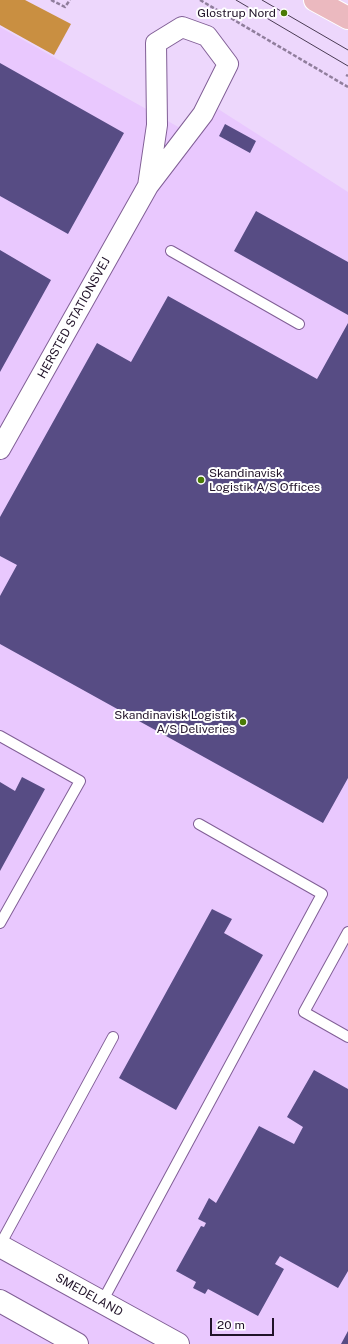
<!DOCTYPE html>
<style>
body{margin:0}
#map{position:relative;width:348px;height:1344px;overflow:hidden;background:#edd7fc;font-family:"Public Sans",sans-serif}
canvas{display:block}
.scale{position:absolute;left:210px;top:1318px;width:64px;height:18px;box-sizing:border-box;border:2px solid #211329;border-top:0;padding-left:5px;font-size:12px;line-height:14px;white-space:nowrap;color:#211329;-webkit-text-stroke:3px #fff;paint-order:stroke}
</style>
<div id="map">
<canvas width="348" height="1344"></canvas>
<div class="scale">20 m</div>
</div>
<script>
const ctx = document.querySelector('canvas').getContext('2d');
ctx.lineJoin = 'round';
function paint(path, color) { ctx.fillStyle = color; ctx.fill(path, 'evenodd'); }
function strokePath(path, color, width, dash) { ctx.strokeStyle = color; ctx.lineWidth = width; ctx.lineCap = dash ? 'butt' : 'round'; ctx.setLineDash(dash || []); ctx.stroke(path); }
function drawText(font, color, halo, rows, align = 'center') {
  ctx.font = font + ' "Public Sans",sans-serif'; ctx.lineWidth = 4; ctx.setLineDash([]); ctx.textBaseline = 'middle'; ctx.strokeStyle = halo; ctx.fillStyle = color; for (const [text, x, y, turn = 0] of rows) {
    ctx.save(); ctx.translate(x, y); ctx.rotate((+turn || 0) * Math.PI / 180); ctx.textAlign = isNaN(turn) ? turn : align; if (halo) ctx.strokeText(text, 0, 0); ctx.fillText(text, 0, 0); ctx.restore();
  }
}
const built = new Path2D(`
 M0 27 198 138 215 107 348 192V1344H0Z`);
const forest = new Path2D(`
 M0 0H25L71 24 54 55 0 25Z`);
const building = new Path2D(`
 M0 63 124 133 68 234 0 196Z
 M225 124 256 141 250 153 219 136Z
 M256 211 348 262V315L234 251Z
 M0 250 51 280 0 372Z
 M168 296 317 379 348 323V778L323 823 0 644V596L17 565 0 556V517L97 343 131 362Z
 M22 777 45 789 0 871V782L15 791Z
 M212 909 232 919 224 933 263 955 176 1110 119 1078Z
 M314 1070 348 1089V1271L338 1288 280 1256 275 1264 284 1269 258 1316 208 1289 205 1294 193 1288 196 1282 176 1271 201 1226 204 1227 206 1223 198 1219 209 1198 216 1203 259 1126 294 1144 303 1127 287 1117Z
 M348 1331V1344H341Z`);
const path = new Path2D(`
 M51 0 65 7 70 0
 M200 0 348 87
 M346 75 348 76`);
const service = new Path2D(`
 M171 251 299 324
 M0 736 80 781 0 923
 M348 932 304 1012 348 1037
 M0 1245 113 1037
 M102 1302 322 894 199 824`);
const minor = new Path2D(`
 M0 449 148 186 203 114 228 64 207 36 182 27 156 43 157 125 148 186`);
const tertiary = new Path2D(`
 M0 1246 178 1344
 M0 1301 77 1344`);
const primary = new Path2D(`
 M315 0 348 18`);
const tram = new Path2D(`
 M236 0 348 66
 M262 0 348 50`);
const markers = [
 [284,13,4,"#4a7b06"],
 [201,480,4,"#4a7b06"],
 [243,722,4,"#4a7b06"]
];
const poiNames = [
 ["Glostrup Nord",276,13],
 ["Skandinavisk",209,473,"left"],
 ["Logistik A/S Offices",209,487,"left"],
 ["Skandinavisk Logistik",235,715],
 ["A/S Deliveries",235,729]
];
const streetNames = [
 ["HERSTED STATIONSVEJ",74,318,-61],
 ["SMEDELAND",89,1295,29]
];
paint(built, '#e9c8fe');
paint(forest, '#c98f41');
paint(building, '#574c84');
strokePath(service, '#815f96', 12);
strokePath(minor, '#815f96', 22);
strokePath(tertiary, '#815f96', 24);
strokePath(primary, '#fff', 24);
strokePath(path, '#907e9c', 2.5, [4, 2]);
strokePath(service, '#fff', 10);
strokePath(minor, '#fff', 20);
strokePath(tertiary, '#fff', 22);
strokePath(primary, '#ebb9bf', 22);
strokePath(tram, '#4a3b54', 1);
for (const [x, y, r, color] of markers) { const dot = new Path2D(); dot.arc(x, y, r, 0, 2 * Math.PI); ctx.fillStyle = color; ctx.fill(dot); strokePath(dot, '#fff', 1.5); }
drawText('12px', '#211329', '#fff', poiNames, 'right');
drawText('12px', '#211329', '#fff', streetNames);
</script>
